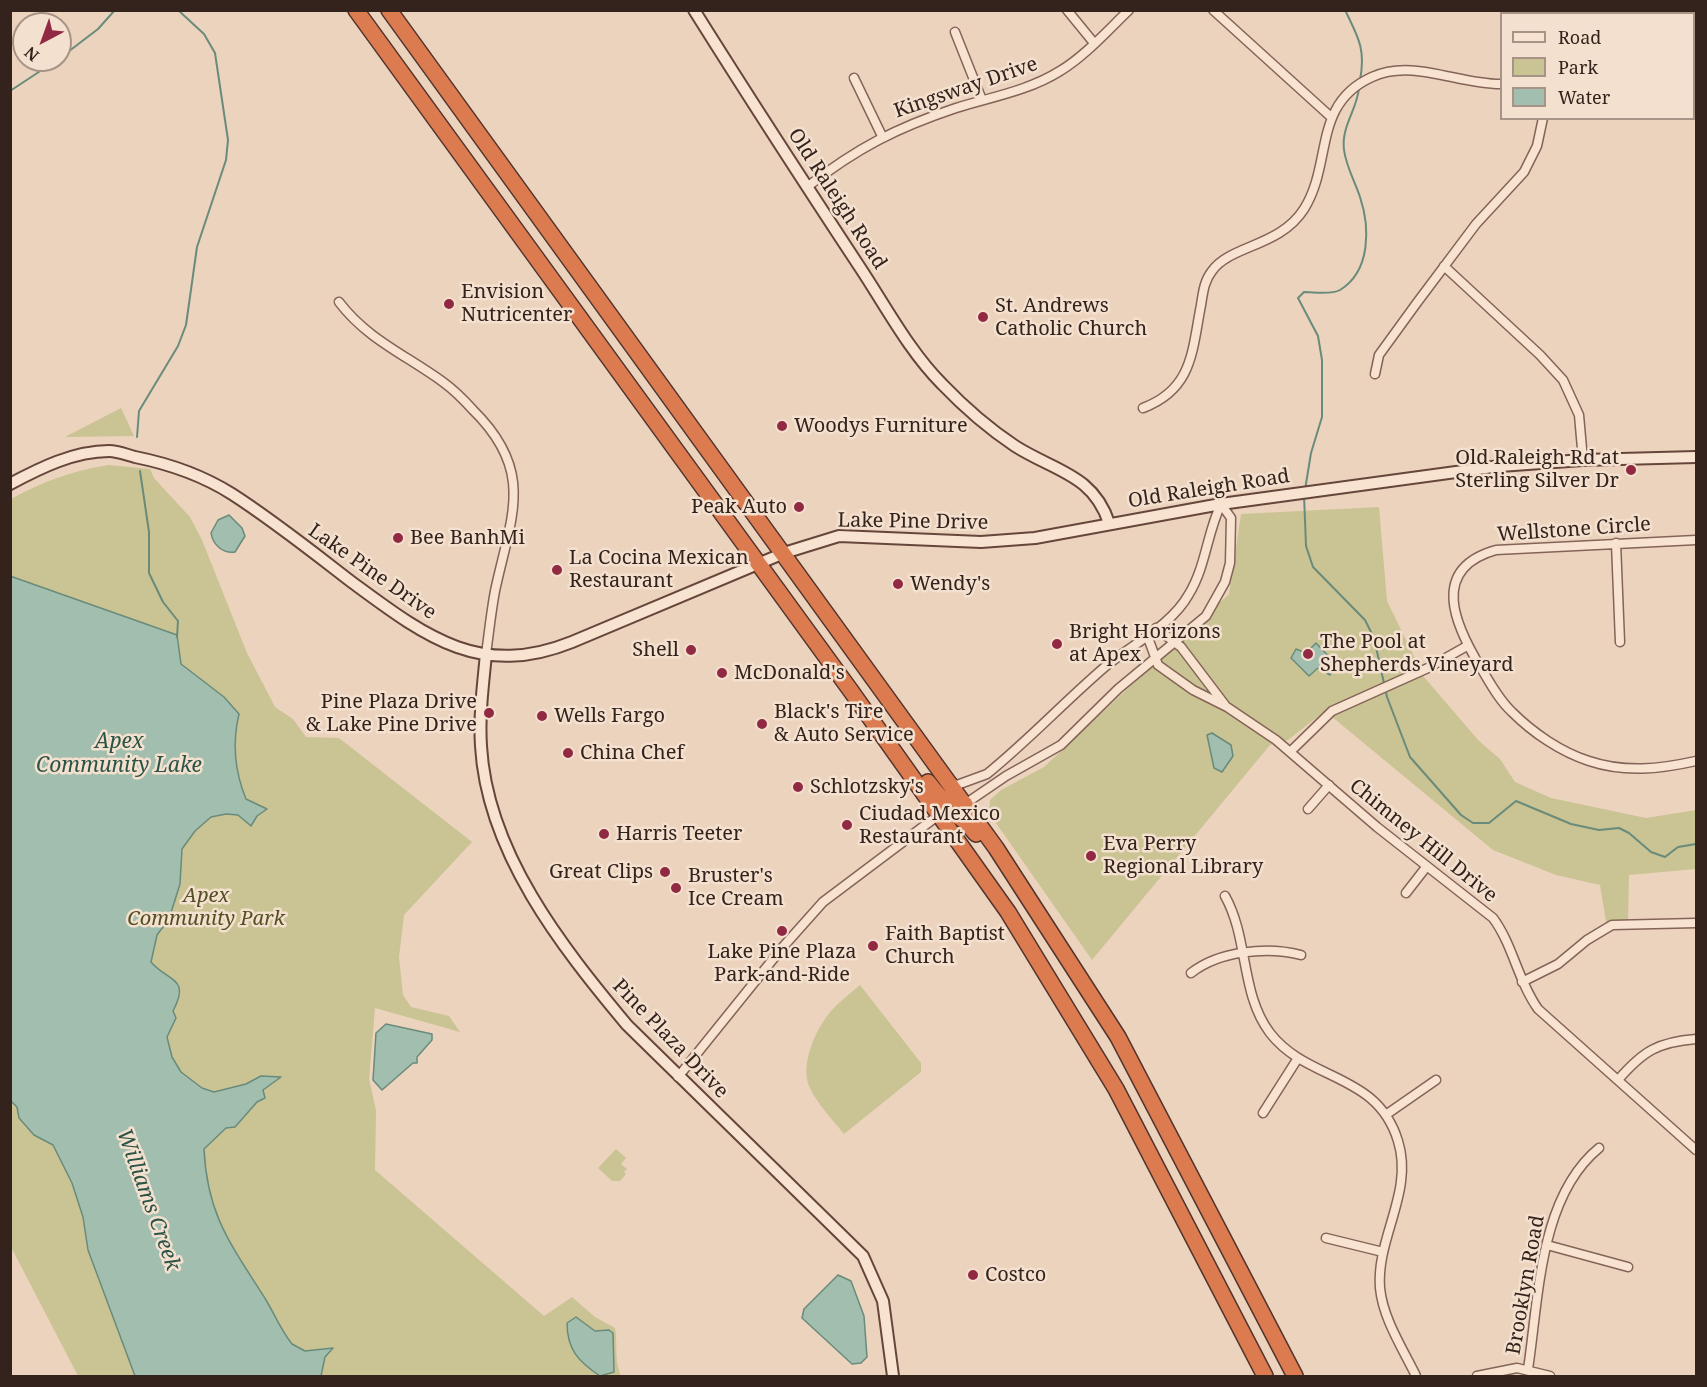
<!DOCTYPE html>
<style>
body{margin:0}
#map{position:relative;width:1707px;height:1387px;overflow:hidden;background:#ecd3be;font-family:"Noto Serif",serif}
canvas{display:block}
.frame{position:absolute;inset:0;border:12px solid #34221c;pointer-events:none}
.legend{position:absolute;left:1500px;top:12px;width:195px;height:108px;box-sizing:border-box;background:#f4e0ce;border:2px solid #a79487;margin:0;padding:8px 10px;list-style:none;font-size:18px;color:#34221c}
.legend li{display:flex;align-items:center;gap:12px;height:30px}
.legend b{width:30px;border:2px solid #a79487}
.north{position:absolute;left:12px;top:12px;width:60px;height:60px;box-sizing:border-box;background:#f4e0ce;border:2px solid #a79487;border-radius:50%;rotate:221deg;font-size:16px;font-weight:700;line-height:24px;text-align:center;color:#34221c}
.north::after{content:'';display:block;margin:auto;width:21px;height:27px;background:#922943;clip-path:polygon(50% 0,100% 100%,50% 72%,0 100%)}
</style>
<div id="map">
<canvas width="1707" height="1387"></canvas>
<div class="frame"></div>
<ul class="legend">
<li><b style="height:8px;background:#f8e3d1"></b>Road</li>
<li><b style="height:16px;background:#cac393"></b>Park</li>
<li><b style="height:16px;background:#a2beaf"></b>Water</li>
</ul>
<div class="north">N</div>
</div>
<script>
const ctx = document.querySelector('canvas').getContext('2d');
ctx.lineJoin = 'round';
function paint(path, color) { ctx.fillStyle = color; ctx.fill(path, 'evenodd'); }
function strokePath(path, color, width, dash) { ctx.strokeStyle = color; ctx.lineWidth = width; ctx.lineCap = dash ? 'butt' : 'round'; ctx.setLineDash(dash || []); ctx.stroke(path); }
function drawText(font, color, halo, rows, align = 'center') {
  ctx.font = font + ' "Noto Serif",serif'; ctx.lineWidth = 5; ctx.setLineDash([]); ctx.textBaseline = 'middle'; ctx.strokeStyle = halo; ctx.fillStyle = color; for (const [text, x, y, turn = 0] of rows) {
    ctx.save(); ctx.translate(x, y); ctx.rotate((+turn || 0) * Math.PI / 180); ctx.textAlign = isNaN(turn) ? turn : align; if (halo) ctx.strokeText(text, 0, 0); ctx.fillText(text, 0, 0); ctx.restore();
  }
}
const green = new Path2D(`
 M121 408 134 436 65 437Z
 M109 465 150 469 154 478 190 517 202 540 247 653 275 707 293 719 306 737 339 738 472 842 404 915 399 957 403 995 411 1007 449 1016 460 1032 375 1008 369 1079 376 1110 375 1170 544 1316 572 1297 595 1317 615 1328C618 1347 614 1359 621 1376H78L11 1247V499C42 482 74 470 109 465Z
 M1379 507 1387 601 1424 677 1479 741 1500 759 1515 782 1551 798 1646 818 1696 810V869L1629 875 1628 923 1607 927 1600 885 1556 875 1493 850 1325 711 1288 740 1270 745 1092 960 989 813 990 800 1001 790 1044 767 1229 594 1241 514Z
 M860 985 921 1063V1072L844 1134C832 1119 818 1105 810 1088 799 1065 816 1028 832 1010 840 1001 851 993 860 985Z
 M616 1149 626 1158 621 1164 627 1169 624 1172 626 1174 620 1181H612L598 1168Z`);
const water = new Path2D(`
 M229 515 242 528 245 536 235 552C223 554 213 545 211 533L218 520Z
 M10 576 177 635 181 664 224 697 239 714C232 743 235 772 246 799L267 809 257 816 251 826 238 815 226 814 211 817 195 831 182 849 180 884 169 919 157 935 151 962C168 982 191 977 173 1011L176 1018 167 1037 172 1057 181 1072 202 1088 214 1092 246 1084 261 1076 281 1077 263 1090 265 1098 257 1102 235 1127 226 1128 204 1149C207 1216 232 1246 266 1300 275 1315 281 1330 292 1344L305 1351 333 1348 325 1357 321 1376H135L88 1250 83 1217 72 1183 53 1145 34 1135 19 1118 17 1107 11 1101Z
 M1316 643 1336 664 1330 675 1318 668 1309 676 1291 658 1296 649 1306 653Z
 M1212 733 1231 745 1233 756 1222 772 1214 768 1207 735Z
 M386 1024 432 1034V1040L417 1057V1063H413L382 1090 373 1080 376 1033Z
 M838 1275 851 1281 864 1316 867 1357 861 1363 852 1364 802 1318 804 1309Z
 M576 1317 595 1331 609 1330 613 1333 614 1372 600 1376C579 1362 567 1350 567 1323Z`);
const stream = new Path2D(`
 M1345 10C1358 37 1366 49 1360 80
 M60 58 98 29 115 10
 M10 91 57 60
 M137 437 139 411 178 346 186 325 197 247 226 160 228 140 215 53 204 34 178 10
 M140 471 149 532V573L163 602 178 621 177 637
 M1305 490 1311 453 1322 417V360L1318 336 1298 298 1304 292C1314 292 1331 295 1340 290 1371 271 1370 227 1360 197 1355 182 1346 166 1344 150 1341 126 1357 110 1359 88
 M1304 495 1306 546 1313 567 1365 620 1374 638 1387 697 1410 757 1461 815 1473 823H1489L1516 801 1571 824 1599 830 1619 828 1629 833 1651 852 1665 857 1678 847 1696 844`);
const street = new Path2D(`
 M1067 10 1094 43
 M1213 10 1331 117
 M1520 10 1523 14
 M1667 14 1670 10
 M955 32 982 100
 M854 78 882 136
 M807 187C857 148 896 128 956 108 991 97 1028 91 1060 71 1085 56 1107 31 1129 10
 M1444 266 1540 355 1563 380 1579 415 1583 460
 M339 302C367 339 406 355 443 382 454 390 464 400 473 410 536 472 511 516 495 591 491 612 489 633 486 654
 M1375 374 1379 355 1416 304 1476 224 1524 172 1537 146 1543 118
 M1143 408C1193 389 1192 351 1201 305 1203 293 1204 281 1212 271 1230 245 1280 247 1304 209 1333 163 1312 104 1372 77 1413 58 1459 85 1502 84
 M1696 540 1496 550C1428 569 1456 627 1481 668 1490 683 1499 700 1512 712 1533 733 1561 752 1589 761 1625 773 1660 769 1696 761
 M1616 543 1620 642
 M1156 628 1181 647 1225 705
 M1147 635 1158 665 1193 690 1227 707 1276 740 1377 827 1493 918C1513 945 1518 981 1538 1009L1696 1150
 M1291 751 1332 711 1428 668 1467 646
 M951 782 957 785 987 774C1029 740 1065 701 1106 666 1133 644 1172 625 1189 594 1206 566 1207 533 1221 504
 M965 804 1006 776 1061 745 1118 689 1206 616 1225 582 1230 563 1231 518 1221 504
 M1308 809 1329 785
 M1406 893 1427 866
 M1225 896C1249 939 1240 993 1270 1033 1308 1082 1377 1072 1398 1141 1414 1192 1376 1238 1380 1288 1383 1319 1403 1349 1416 1376
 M1191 973C1219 951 1267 946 1301 955
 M1522 982 1558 964 1587 940 1612 925 1696 923
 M678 1077 782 948 823 902 940 814
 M1618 1080C1643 1051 1658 1042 1696 1039
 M1263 1113 1298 1058
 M1387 1114 1436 1080
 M1326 1238 1383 1252
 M1547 1245 1628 1267
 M1528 1369C1539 1298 1539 1197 1599 1148
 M1477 1376 1517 1368 1550 1376`);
const secondary = new Path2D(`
 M694 10C748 96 803 181 859 266 885 305 909 351 942 384 964 407 988 428 1015 446 1054 471 1093 474 1109 523
 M10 484C40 468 74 451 109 451 118 451 127 455 135 457 170 464 202 475 232 494 274 521 314 553 353 583 425 636 480 679 572 642L784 553 839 536 981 542 1035 538 1221 504 1500 466 1583 460 1696 457
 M486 654C483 685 479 715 481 746 487 852 561 946 627 1025L863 1256 883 1301 893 1376`);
const highway = new Path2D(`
 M356 10 851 691 1008 912 1116 1089 1265 1376
 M389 10 996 848 1118 1037 1295 1376
 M928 782C938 794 947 810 965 804
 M940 814C957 810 966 822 976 834`);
const markers = [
 [449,304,6,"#922943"],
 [983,317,6,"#922943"],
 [782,426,6,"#922943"],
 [1631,470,6,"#922943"],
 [799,507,6,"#922943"],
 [398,538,6,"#922943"],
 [557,570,6,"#922943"],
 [898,584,6,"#922943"],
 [1057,644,6,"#922943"],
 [691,650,6,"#922943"],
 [1308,654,6,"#922943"],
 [722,673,6,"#922943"],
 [489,713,6,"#922943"],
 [542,716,6,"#922943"],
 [762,724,6,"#922943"],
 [568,753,6,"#922943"],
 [798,787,6,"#922943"],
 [847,825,6,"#922943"],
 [604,834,6,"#922943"],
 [1091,856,6,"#922943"],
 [665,872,6,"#922943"],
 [676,888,6,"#922943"],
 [782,931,6,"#922943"],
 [873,946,6,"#922943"],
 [973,1275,6,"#922943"]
];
const streetNames = [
 ["Kingsway Drive",966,88,-19],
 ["Old Raleigh Road",837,199,57],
 ["Old Raleigh Road",1209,489,-9],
 ["Lake Pine Drive",913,522,1],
 ["Wellstone Circle",1574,530,-4],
 ["Lake Pine Drive",372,572,35],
 ["Chimney Hill Drive",1423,841,39],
 ["Pine Plaza Drive",670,1039,46],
 ["Brooklyn Road",1526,1285,-80]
];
const poiNames = [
 ["Envision",461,292],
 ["Nutricenter",461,315],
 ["St. Andrews",995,306],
 ["Catholic Church",995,329],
 ["Woodys Furniture",794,426],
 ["Old Raleigh Rd at",1619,458,"right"],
 ["Sterling Silver Dr",1619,481,"right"],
 ["Peak Auto",787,507,"right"],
 ["Bee BanhMi",410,538],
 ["La Cocina Mexican",569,558],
 ["Restaurant",569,581],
 ["Wendy's",910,584],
 ["Bright Horizons",1069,632],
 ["at Apex",1069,655],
 ["The Pool at",1320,642],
 ["Shepherds Vineyard",1320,665],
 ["Shell",679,650,"right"],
 ["McDonald's",734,673],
 ["Pine Plaza Drive",477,702,"right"],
 ["& Lake Pine Drive",477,725,"right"],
 ["Black's Tire",774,712],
 ["& Auto Service",774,735],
 ["Wells Fargo",554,716],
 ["China Chef",580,753],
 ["Schlotzsky's",810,787],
 ["Ciudad Mexico",859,814],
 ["Restaurant",859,837],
 ["Harris Teeter",616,834],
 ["Eva Perry",1103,844],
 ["Regional Library",1103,867],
 ["Great Clips",653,872,"right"],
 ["Bruster's",688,876],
 ["Ice Cream",688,899],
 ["Faith Baptist",885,934],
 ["Church",885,957],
 ["Lake Pine Plaza",782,952,"center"],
 ["Park-and-Ride",782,975,"center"],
 ["Costco",985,1275]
];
const parkNames = [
 ["Apex",206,896],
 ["Community Park",206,919]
];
const waterNames = [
 ["Apex",119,742],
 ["Community Lake",119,766],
 ["Williams Creek",148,1200,70]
];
paint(green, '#cac393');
paint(water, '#a2beaf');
strokePath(water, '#698b7b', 1.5);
strokePath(stream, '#698b7b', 2);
strokePath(street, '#846458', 11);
strokePath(secondary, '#66463b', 14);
strokePath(highway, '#52342c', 18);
strokePath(street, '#f8e3d1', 8);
strokePath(secondary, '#f8e3d1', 10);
strokePath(highway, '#dc7b4f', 15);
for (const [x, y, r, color] of markers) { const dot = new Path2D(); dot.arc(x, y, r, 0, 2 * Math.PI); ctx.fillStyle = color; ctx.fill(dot); strokePath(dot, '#f4e0ce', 2); }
drawText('20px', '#34221c', '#f4e0ce', streetNames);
drawText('20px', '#34221c', '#f4e0ce', poiNames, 'left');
drawText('italic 20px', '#505023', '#f4e0ce', parkNames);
drawText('italic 21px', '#2b5447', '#f4e0ce', waterNames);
</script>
